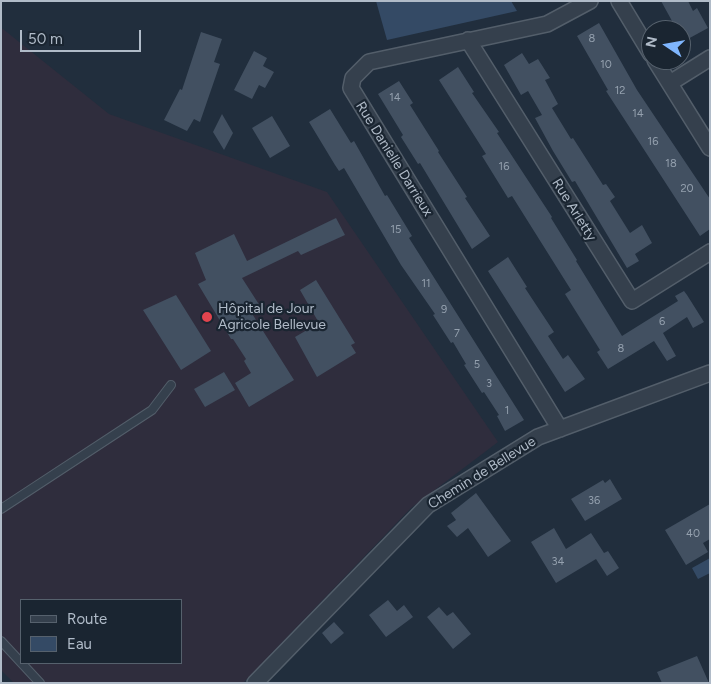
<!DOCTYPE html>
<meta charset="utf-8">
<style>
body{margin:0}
#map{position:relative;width:711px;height:684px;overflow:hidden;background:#212e3d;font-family:Figtree,sans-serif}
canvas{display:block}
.frame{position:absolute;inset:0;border:2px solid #b0bbc8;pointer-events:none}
.legend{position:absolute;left:20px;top:599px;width:162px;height:65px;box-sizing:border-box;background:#1a2531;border:1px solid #56616d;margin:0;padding:6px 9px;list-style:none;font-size:15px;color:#b0bbc8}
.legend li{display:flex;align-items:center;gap:10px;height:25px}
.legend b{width:25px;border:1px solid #56616d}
.north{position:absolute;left:641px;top:20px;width:50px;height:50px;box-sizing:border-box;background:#1a2531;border:1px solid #56616d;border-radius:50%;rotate:282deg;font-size:14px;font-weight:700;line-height:20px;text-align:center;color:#b0bbc8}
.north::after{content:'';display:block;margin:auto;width:18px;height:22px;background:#7fb6fe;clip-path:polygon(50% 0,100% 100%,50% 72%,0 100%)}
.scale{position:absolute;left:20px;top:30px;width:121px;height:22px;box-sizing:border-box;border:2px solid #b0bbc8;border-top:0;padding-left:6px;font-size:15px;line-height:18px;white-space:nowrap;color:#b0bbc8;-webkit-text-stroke:4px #1a2531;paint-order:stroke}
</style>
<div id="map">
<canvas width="711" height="684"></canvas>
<div class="frame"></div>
<ul class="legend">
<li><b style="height:6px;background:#35404d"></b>Route</li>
<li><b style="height:14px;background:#344a65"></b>Eau</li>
</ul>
<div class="north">N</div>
<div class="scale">50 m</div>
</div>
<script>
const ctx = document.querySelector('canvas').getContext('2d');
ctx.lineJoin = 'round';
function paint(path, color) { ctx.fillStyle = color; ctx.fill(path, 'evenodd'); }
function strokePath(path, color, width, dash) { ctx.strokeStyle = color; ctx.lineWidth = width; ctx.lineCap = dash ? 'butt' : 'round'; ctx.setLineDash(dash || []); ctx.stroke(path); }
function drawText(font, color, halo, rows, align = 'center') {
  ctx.font = font + ' Figtree,sans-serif'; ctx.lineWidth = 4.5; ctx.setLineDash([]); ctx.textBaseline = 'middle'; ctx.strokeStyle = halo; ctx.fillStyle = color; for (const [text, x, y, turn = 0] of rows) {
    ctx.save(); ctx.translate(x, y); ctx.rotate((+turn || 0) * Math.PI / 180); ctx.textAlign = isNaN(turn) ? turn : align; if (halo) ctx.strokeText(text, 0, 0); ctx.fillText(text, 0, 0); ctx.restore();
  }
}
const medical = new Path2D(`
 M3 29 109 114 327 192 498 442 411 508 243 683H14L1 670V30ZM21 600H181V663H21Z`);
const water = new Path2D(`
 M376 1H511L517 11 387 40Z
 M710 558V573L698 579 692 568Z`);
const building = new Path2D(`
 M661 1H688L693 11 697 8 708 28 686 40 681 30H677Z
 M599 23 637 90 710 199V229L700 236 606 91 608 90 577 36Z
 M201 32 222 39 214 62 220 64 200 122 194 119 187 131 164 120 180 89 182 90Z
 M254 51 267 58 263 66 274 72 265 88 259 85 252 99 234 90Z
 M522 53 529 64 538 59 550 78 545 80 558 104 552 108 571 139 573 138 603 185 606 184 615 197 610 201 630 233 642 225 652 243 635 254 639 261 627 268 575 181 572 182 553 151 535 118 542 115 528 91 521 95 504 65Z
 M458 67 474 92 472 93 499 132 497 133 552 217 551 218 577 260 576 261 622 336 678 301 675 296 684 291 687 295 704 322 693 328 687 317 663 333 676 356 667 361 654 341 608 369 597 352 600 350 565 294 571 290 512 196 508 198 482 156 486 154 439 80Z
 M399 81 413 103 410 105 439 151 438 152 467 197 465 198 490 236 472 249 420 163 418 164 401 137 403 135 378 94Z
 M330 109 351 143 354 141 385 196 387 195 412 236 409 238 524 420 505 431 497 416 499 415 484 392 482 393 464 365 466 364 453 342 451 343 433 315 435 314 401 265 344 168 339 171 335 165 309 122Z
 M222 114 233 133 224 150 213 132Z
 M272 116 290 146 270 158 252 128Z
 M336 218 345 235 301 255 298 251 242 278 260 306 251 312 294 380 249 407 235 383 251 373 244 361 246 359 233 339H231L198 284 206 280 195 253 234 234 247 261Z
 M508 257 527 287 525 288 554 332 548 336 563 359 568 355 585 379 565 392 488 271Z
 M316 280 355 343 351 345 356 353 317 377 295 337 319 323 300 290Z
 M176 295 211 351 181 370 143 310Z
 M224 372 235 390 205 407 194 389Z
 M610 479 622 499 585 521 571 499 603 480 605 483Z
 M476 493 511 541 488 557 468 528 457 537 447 526 456 520 451 513Z
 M710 504V539L703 543 708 552 686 565 665 530Z
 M554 528 566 549 591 533 604 553 608 551 619 568 607 576 596 559 556 583 531 542Z
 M388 600 397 611 404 605 413 617 386 637 369 615Z
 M439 607 447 616 453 612 471 634 453 649 427 617Z
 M334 622 344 633 331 644 322 633Z
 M697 656 709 683H662L657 672Z`);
const lane = new Path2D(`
 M1 509 152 410 171 385
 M1 641 40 683`);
const street = new Path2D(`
 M619 1 651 54
 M468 40 632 301 710 252
 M655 60 710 148
 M670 83 710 58
 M560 429 351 88 353 78 369 62 547 24 590 1
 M255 683 428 505 538 437 710 373`);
const markers = [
 [207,317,6,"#e0444e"]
];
const numberNames = [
 ["8",592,39],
 ["10",606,65],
 ["12",620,91],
 ["14",395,98],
 ["14",638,114],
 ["16",653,142],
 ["18",671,164],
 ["16",504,167],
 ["20",687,189],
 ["15",396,230],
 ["11",426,284],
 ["9",444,310],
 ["6",662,322],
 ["7",457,334],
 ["8",621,349],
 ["5",477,365],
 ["3",489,384],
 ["1",507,411],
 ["36",594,501],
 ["40",693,534],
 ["34",558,562]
];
const streetNames = [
 ["Rue Danielle Darrieux",394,159,58],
 ["Rue Arletty",574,210,58],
 ["Chemin de Bellevue",482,473,-32]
];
const poiNames = [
 ["Hôpital de Jour",218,309],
 ["Agricole Bellevue",218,325]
];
paint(medical, '#2f2d3d');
paint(water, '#344a65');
paint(building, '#425061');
strokePath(lane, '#535e6a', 10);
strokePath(street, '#535e6a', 18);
strokePath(lane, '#35404d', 8);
strokePath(street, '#35404d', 15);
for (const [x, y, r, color] of markers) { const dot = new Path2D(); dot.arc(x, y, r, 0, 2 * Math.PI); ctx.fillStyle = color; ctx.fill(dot); strokePath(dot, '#1a2531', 2); }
drawText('11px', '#94a0ae', null, numberNames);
drawText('14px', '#b0bbc8', '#1a2531', streetNames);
drawText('14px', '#b0bbc8', '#1a2531', poiNames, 'left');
</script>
